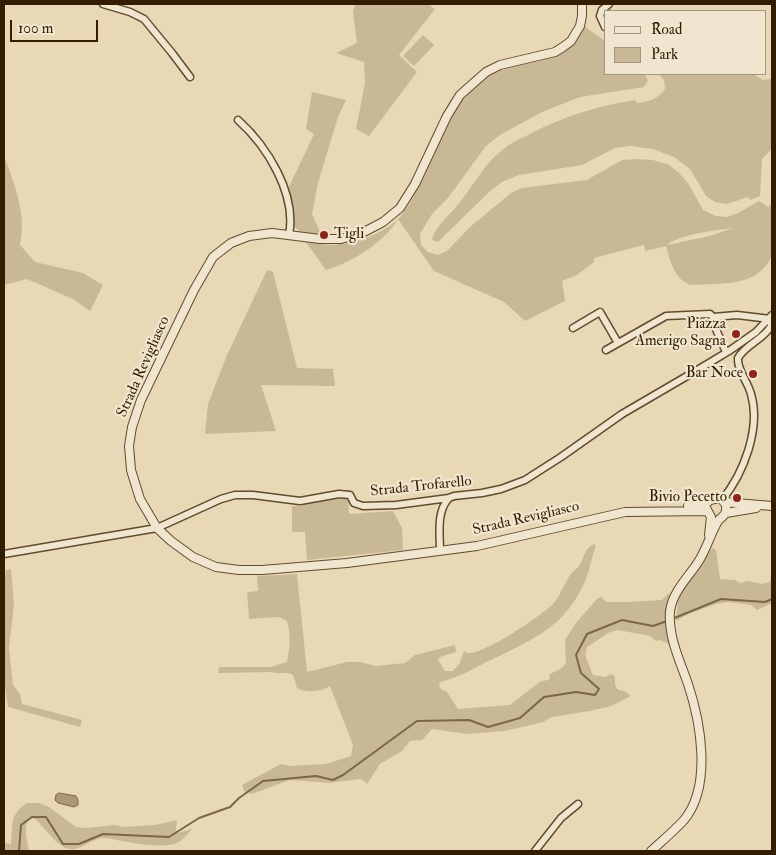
<!DOCTYPE html>
<style>
body{margin:0}
#map{position:relative;width:776px;height:855px;overflow:hidden;background:#e8d8b5;font-family:"IM FELL Double Pica",serif}
canvas{display:block}
.frame{position:absolute;inset:0;border:5px solid #321d00;pointer-events:none}
.legend{position:absolute;left:604px;top:10px;width:162px;height:65px;box-sizing:border-box;background:#f0e6cf;border:1px solid #a4967c;margin:0;padding:6px 9px;list-style:none;font-size:15px;color:#321d00}
.legend li{display:flex;align-items:center;gap:10px;height:25px}
.legend b{width:25px;border:1px solid #a4967c}
.scale{position:absolute;left:10px;top:20px;width:88px;height:22px;box-sizing:border-box;border:2px solid #321d00;border-top:0;padding-left:6px;font-size:15px;line-height:18px;white-space:nowrap;color:#321d00;-webkit-text-stroke:4px #f0e6cf;paint-order:stroke}
</style>
<div id="map">
<canvas width="776" height="855"></canvas>
<div class="frame"></div>
<ul class="legend">
<li><b style="height:6px;background:#f0e6cf"></b>Road</li>
<li><b style="height:14px;background:#c9b896"></b>Park</li>
</ul>
<div class="scale">100 m</div>
</div>
<script>
const ctx = document.querySelector('canvas').getContext('2d');
ctx.lineJoin = 'round';
function paint(path, color) { ctx.fillStyle = color; ctx.fill(path, 'evenodd'); }
function strokePath(path, color, width, dash) { ctx.strokeStyle = color; ctx.lineWidth = width; ctx.lineCap = dash ? 'butt' : 'round'; ctx.setLineDash(dash || []); ctx.stroke(path); }
function drawText(font, color, halo, rows, align = 'center') {
  ctx.font = font + ' "IM FELL Double Pica",serif'; ctx.lineWidth = 4.5; ctx.setLineDash([]); ctx.textBaseline = 'middle'; ctx.strokeStyle = halo; ctx.fillStyle = color; for (const [text, x, y, turn = 0] of rows) {
    ctx.save(); ctx.translate(x, y); ctx.rotate((+turn || 0) * Math.PI / 180); ctx.textAlign = isNaN(turn) ? turn : align; if (halo) ctx.strokeText(text, 0, 0); ctx.fillText(text, 0, 0); ctx.restore();
  }
}
const green = new Path2D(`
 M355 4H428L435 9 399 55 417 72 369 136 356 129 365 83 364 62 336 53 357 43 353 12Z
 M584 26 605 41V74H644L648 80 644 87 580 97 542 112 500 135 486 146 448 198 432 214 420 234 421 245 428 252 438 255 447 251 470 227 511 193 522 188 587 180 622 160 636 159 653 160 669 165 679 173 688 183 703 210 716 216 727 217 738 213 759 201 768 207 772 204C772 215 775 246 772 255 759 288 720 283 691 285 675 280 670 261 666 246L645 251 644 245 594 258V262L577 275 562 281 565 301 525 321 504 302 434 271 398 219C384 243 352 262 326 270L305 241C313 242 323 245 331 245 353 244 381 235 398 219 414 204 432 157 443 136 452 116 462 97 479 83 513 54 566 73 584 26ZM733 228 710 236 667 245C677 235 717 230 733 228Z
 M423 35 434 45 414 66 403 56Z
 M659 74H753L763 80 772 79V149L762 159 760 196 750 200 748 197 727 204 715 202 706 196 690 169 674 157 653 149 630 146 615 148 582 165 519 175 502 182 488 193 438 242 432 240C435 226 451 214 459 203 472 188 484 164 500 152 508 144 520 139 530 134 564 116 597 106 635 100L637 103C650 102 657 99 665 89L664 80Z
 M312 92 346 100 338 117 318 183 312 214 321 234 300 232 294 226 292 202 288 189 314 134 306 129Z
 M4 156C14 183 27 215 20 245L35 262 83 273 103 285 90 311 73 299 27 279 4 285Z
 M267 270 273 272 297 368 333 369 335 386 261 385 276 431 205 434 208 404 227 355Z
 M337 496 348 497 349 514 393 511 402 528 403 550 307 560 305 532H292V506H302L304 504Z
 M594 544 596 546C592 556 590 568 586 579 566 626 536 638 493 659 473 668 463 676 440 682L439 686 442 690 447 692 458 709 510 705 541 681 549 680 550 674 562 668 566 663 565 640 575 624 598 598 602 597 606 602H627L662 600 670 592 666 611 669 644 660 640 656 641 650 636 618 630 608 633 587 647 585 655 593 675 605 677 611 674 615 677V685L618 690 624 691 631 696 611 706 590 711 552 717 543 722 505 731 467 734 432 729 422 740 410 741 402 751 380 764 367 784 364 781 360 779 330 783 290 780 252 794 244 791 242 785 281 764 291 766 326 764 351 756 353 745 330 686C321 692 306 693 297 688L293 675C286 671 279 675 272 672L218 673 219 667H271L287 662C290 647 291 635 287 621L279 617 249 619 247 592 258 591 257 576 297 574 307 672 347 662H361L375 666 405 663 415 655 455 645 456 652 440 657 438 660 445 671H453L460 663 463 653 466 651 467 653C482 656 541 616 553 604 561 595 564 583 571 574 573 571 577 569 579 566 586 556 582 551 594 544Z
 M712 548 716 550 720 579 735 580 740 583 749 581 762 584 770 582 772 575V603L757 610 751 605 728 602 716 604 690 613 676 621 678 598Z
 M11 569 14 604 9 648 13 685 20 694 22 704 82 720 80 727 8 707 4 679V583L6 570Z
 M27 803H39L49 807 76 827 86 828 115 825 123 827 155 825 177 820 176 830 177 833 192 829C187 835 181 842 174 844 155 849 125 841 106 838 93 838 86 846 75 849 59 852 46 828 35 819L29 818C23 828 27 840 29 851H4V843L11 844C13 825 9 815 27 803Z`);
const water = new Path2D(`
 M59 793 76 796 78 800V805L74 807 58 803 55 800 56 795Z`);
const stream = new Path2D(`
 M672 619 721 599 765 602 772 599
 M19 851 21 825 32 817H46L63 844H79L103 834 169 837 199 818 230 807 239 798 263 781 316 776 333 780 343 775 417 721 469 720 488 727 520 718 544 697 576 692 595 695 599 689 581 673 576 655 587 634 622 620 653 626 667 621`);
const minor = new Path2D(`
 M103 4 130 12 144 19 172 53 190 77
 M605 27 600 16 602 10 609 4
 M238 120C267 146 297 194 289 235
 M573 328 600 312 618 343
 M606 350 666 316 710 314 713 317
 M726 352 715 327 713 317 737 315 770 319
 M722 500C744 473 761 428 751 394 748 382 737 370 738 358 746 344 763 340 771 326L770 319
 M440 551C440 534 436 512 449 498
 M4 554 157 528 221 499 235 495H253L300 501 339 494 350 495 354 503 363 506 396 505 449 498 454 496 482 493 501 489 525 480 561 457 622 414 694 372 729 351 756 332 772 315
 M535 851 561 818 578 804`);
const tertiary = new Path2D(`
 M582 4V16L580 26 571 41 563 47 555 52 500 65 486 72 460 95 447 116 415 184 400 208 383 222 362 233 341 239H320L272 233 249 236 231 243 213 257 194 290 141 400 132 427 129 446 131 470 140 499 157 528 171 541 193 557 216 567 239 570H262L347 563 477 546 625 512 706 511
 M724 502 772 506
 M706 508 711 517 709 535
 M726 513 756 508
 M651 851C662 841 674 831 684 820 712 786 701 723 688 684 680 661 668 637 670 611 673 590 690 576 700 559 707 547 711 533 718 521 721 517 726 516 726 510 727 504 724 501 719 498L710 500 707 503 688 506`);
const markers = [
 [324,235,5,"#8f2418"],
 [736,334,5,"#8f2418"],
 [753,374,5,"#8f2418"],
 [737,498,5,"#8f2418"]
];
const poiNames = [
 ["Tigli",334,235,"left"],
 ["Piazza",726,325],
 ["Amerigo Sagna",726,342],
 ["Bar Noce",743,374],
 ["Bivio Pecetto",727,498]
];
const streetNames = [
 ["Strada Revigliasco",144,367,-66],
 ["Strada Trofarello",421,487,-6],
 ["Strada Revigliasco",526,519,-13]
];
paint(green, '#c9b896');
paint(water, '#aa9877');
strokePath(water, '#7a6747', 1);
strokePath(stream, '#7a6747', 2);
strokePath(minor, '#604c2d', 9);
strokePath(tertiary, '#604c2d', 10);
strokePath(minor, '#f0e6cf', 6);
strokePath(tertiary, '#f0e6cf', 8);
for (const [x, y, r, color] of markers) { const dot = new Path2D(); dot.arc(x, y, r, 0, 2 * Math.PI); ctx.fillStyle = color; ctx.fill(dot); strokePath(dot, '#f0e6cf', 2); }
drawText('15px', '#321d00', '#f0e6cf', poiNames, 'right');
drawText('15px', '#321d00', '#f0e6cf', streetNames);
</script>
